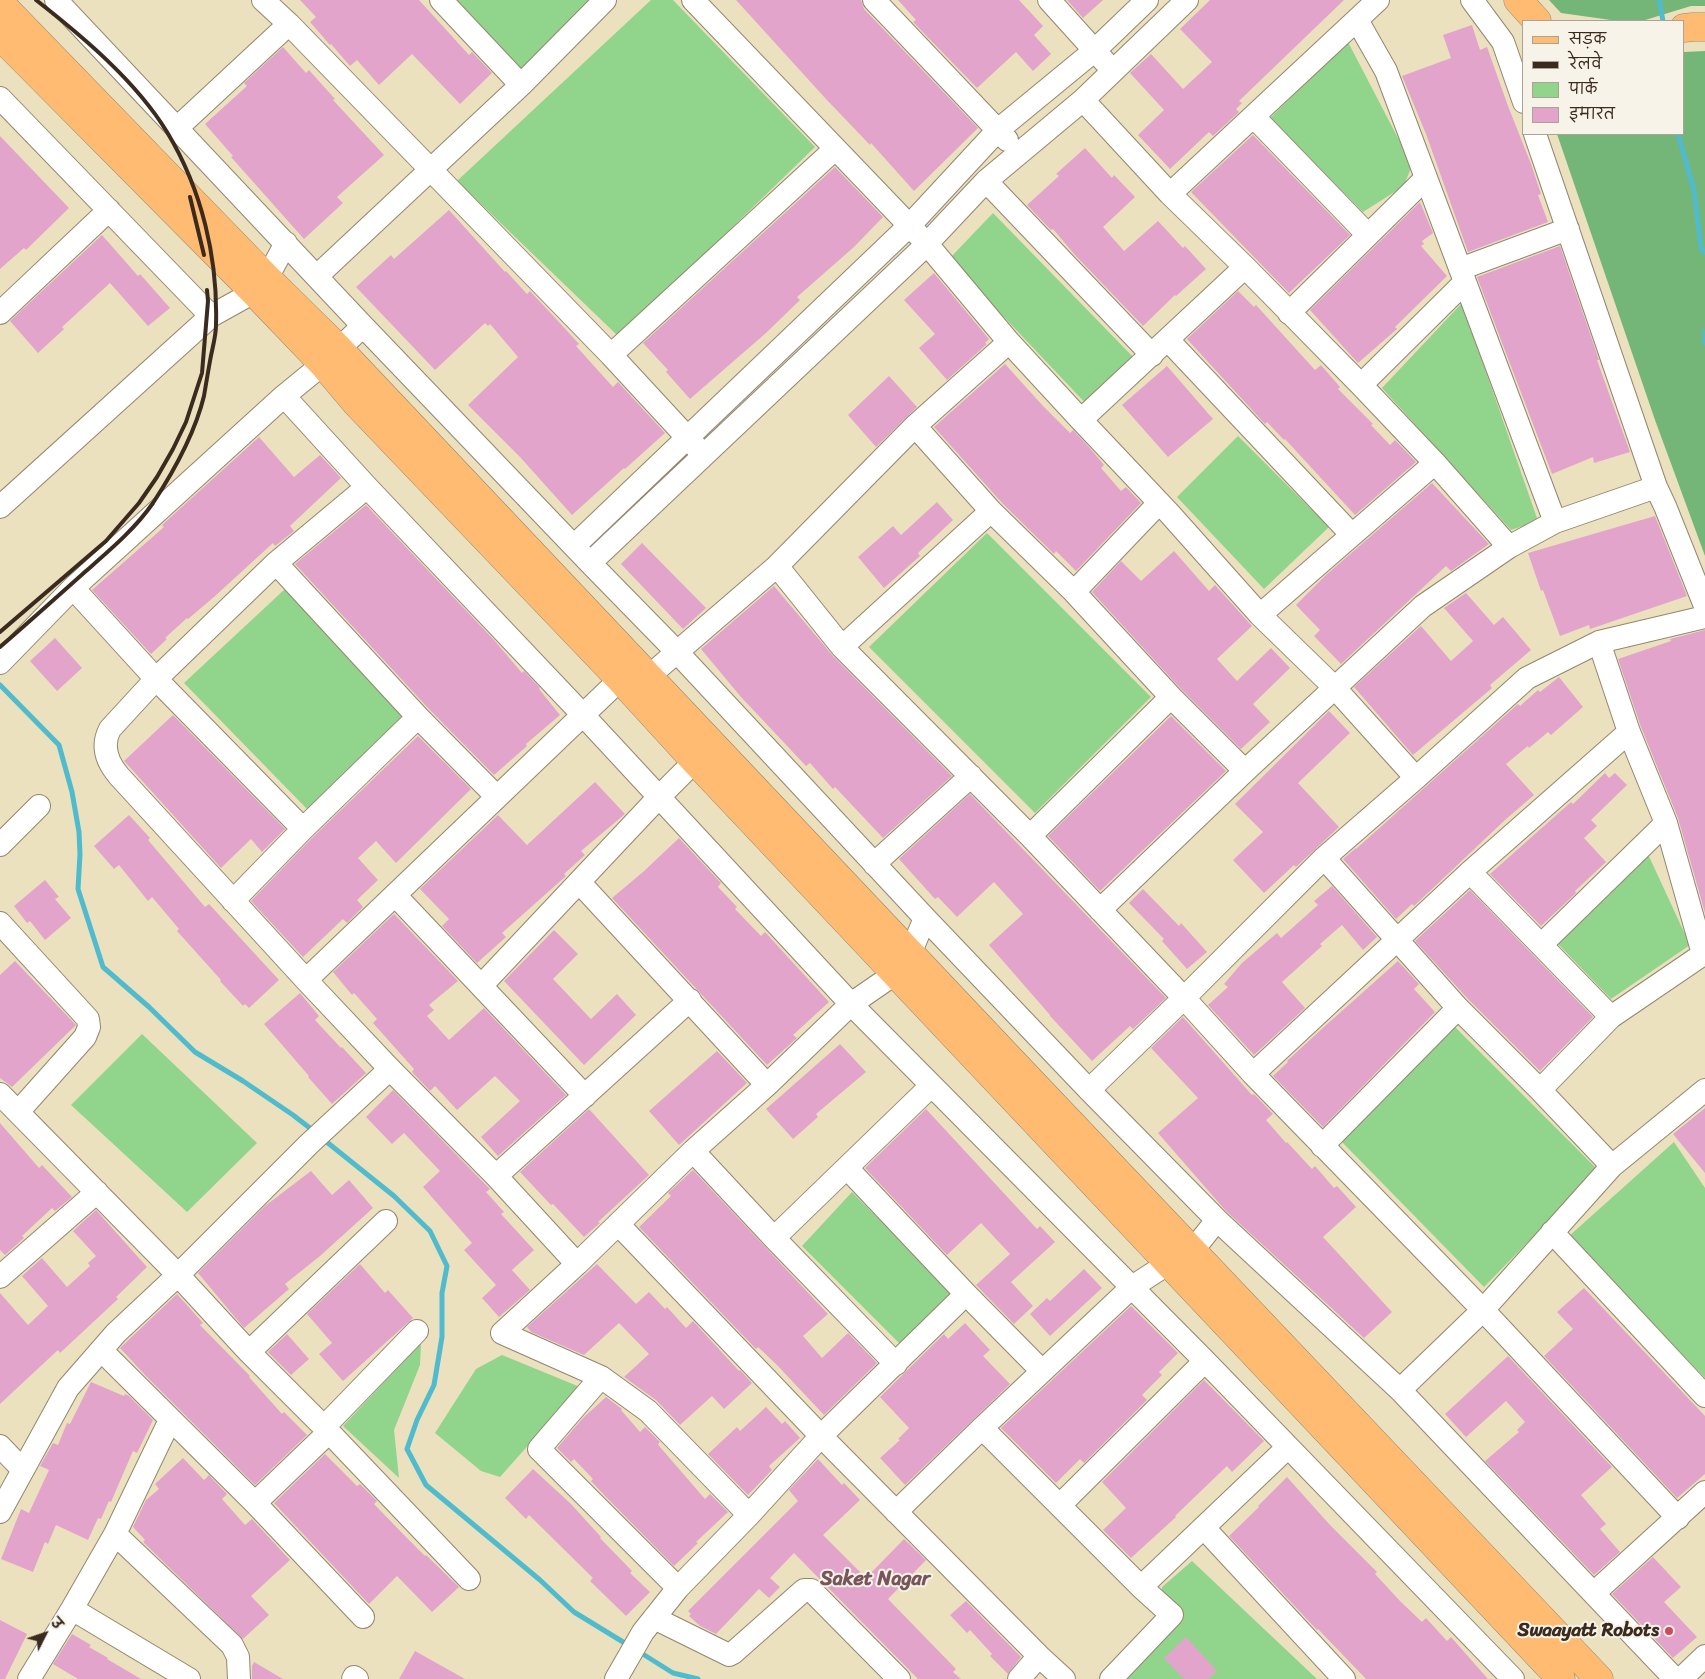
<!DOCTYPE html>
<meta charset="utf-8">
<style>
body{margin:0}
#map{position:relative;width:1705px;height:1679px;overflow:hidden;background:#ebe1bf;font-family:Sriracha,"Playpen Sans Deva",sans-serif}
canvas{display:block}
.legend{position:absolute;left:1522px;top:20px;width:162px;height:115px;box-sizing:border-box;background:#f7f3e8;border:1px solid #aca397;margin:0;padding:6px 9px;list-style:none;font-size:15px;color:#3b2a1e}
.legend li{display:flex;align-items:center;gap:10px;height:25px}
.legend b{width:25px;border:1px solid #aca397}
.north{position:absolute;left:20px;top:1609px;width:50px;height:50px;-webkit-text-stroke:4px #f7f3e8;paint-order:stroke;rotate:49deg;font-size:14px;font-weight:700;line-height:20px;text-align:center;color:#3b2a1e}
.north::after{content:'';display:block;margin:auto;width:18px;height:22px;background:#3b2a1e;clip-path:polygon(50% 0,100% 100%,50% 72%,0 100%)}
</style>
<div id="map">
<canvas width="1705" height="1679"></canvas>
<ul class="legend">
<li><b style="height:6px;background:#ffbb71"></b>सड़क</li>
<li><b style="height:6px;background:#3b2a1e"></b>रेलवे</li>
<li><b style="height:14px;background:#91d48c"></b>पार्क</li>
<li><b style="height:14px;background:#e3a4cb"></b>इमारत</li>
</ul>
<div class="north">उ</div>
</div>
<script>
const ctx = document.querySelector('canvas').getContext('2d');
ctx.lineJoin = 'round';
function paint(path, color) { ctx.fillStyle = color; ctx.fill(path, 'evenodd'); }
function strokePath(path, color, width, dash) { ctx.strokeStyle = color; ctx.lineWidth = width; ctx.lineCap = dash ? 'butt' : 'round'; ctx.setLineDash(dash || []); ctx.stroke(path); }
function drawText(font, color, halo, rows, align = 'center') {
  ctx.font = font + ' Sriracha,sans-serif'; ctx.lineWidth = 4; ctx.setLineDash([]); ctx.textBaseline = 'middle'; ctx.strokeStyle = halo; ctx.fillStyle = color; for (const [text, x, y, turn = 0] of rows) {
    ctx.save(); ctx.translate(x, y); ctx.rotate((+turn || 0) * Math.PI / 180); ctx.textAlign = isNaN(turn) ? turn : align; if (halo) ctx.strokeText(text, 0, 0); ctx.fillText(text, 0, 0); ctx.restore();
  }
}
const green = new Path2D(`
 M455 0H594L525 73Z
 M651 0H673L815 147 619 337 457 181Z
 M1348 42 1412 165 1404 186 1363 212 1270 118Z
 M993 213 1136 360 1091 409 949 259Z
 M1462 303 1538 521 1511 530 1382 388Z
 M1238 436 1329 527 1264 589 1177 497Z
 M987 533 1151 697 1035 813 869 647Z
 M285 589 405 718 309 811 184 683Z
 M1647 852 1690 945 1611 999 1557 943Z
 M1452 1024 1598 1170 1484 1287 1340 1140Z
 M142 1034 257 1143 187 1212 71 1105Z
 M1674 1142 1705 1188V1378L1568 1237Z
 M852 1192 954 1295 900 1344 802 1246Z
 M421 1343 420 1365 394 1430 399 1478 343 1426Z
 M502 1355 580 1387 500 1477 481 1471 435 1433 476 1369Z
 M1192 1561 1317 1679H1108L1162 1620V1587Z`);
const forest = new Path2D(`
 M1549 0H1705V6H1691L1642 21H1618L1561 13Z
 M1705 51V556L1655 420 1557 134H1684V52Z`);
const stream = new Path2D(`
 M1659 0 1663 21
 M1678 134 1694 190 1701 248 1705 253
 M1705 332V343
 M0 685 59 745 72 792 79 832 80 854 78 889 103 967 149 1007 195 1052 243 1081 293 1115 315 1132
 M323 1139 394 1196 430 1231 447 1266 442 1293V1337L434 1385 417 1420 407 1449 426 1485 540 1580 574 1612 628 1645
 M638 1651 673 1673 698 1679`);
const building = new Path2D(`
 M300 0H419L469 55 472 52 492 73 460 104 412 54 379 85 357 60 350 66 331 44 330 45 310 22 316 17Z
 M736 0H861L864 9 978 128 914 191 871 143 870 145 826 99Z
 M898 0H1019L1043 26 1034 35 1051 54 1033 71 1016 52 977 88 913 22 916 20Z
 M1067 0H1103L1083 18Z
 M1210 0H1344L1239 101 1242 103 1236 109 1239 112 1213 136 1209 132 1170 169 1138 135 1164 110 1130 73 1151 54 1183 89 1212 62 1180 29Z
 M1472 25 1480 50 1487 47 1508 106 1531 164 1541 194 1538 195 1548 222 1468 252 1426 134 1402 76 1451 58 1443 35Z
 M283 47 306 73 309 70 335 99 333 100 384 155 337 197 343 203 304 239 231 157 233 156 205 124 247 86 244 83Z
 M1253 135 1350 235 1289 293 1191 192Z
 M0 136 69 208 26 250 24 248 0 269Z
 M1085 148 1112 178 1114 175 1135 197 1103 227 1124 251 1158 221 1183 248 1185 246 1206 269 1176 296 1175 295 1143 326 1075 255 1053 229 1051 230 1027 205 1059 176 1056 174Z
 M835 167 883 217 854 247 797 297 800 300 766 333 690 399 666 372 668 370 643 343Z
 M1420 202 1433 233 1422 241 1424 244 1421 246 1447 276 1395 327 1397 329 1358 363 1310 310Z
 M449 210 505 272 506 271 527 294 530 291 558 321 579 344 576 346 613 387 618 382 665 433 625 469 624 468 572 515 520 457 468 405 518 357 490 324 488 326 485 323 435 370 356 287 391 255 394 259Z
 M102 235 138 276 140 274 170 308 148 326 110 283 62 327 64 329 38 353 10 321Z
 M1560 246 1599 360H1597L1630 452 1594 463 1593 457 1552 474 1477 277Z
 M934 273 989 339 985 343 987 344 947 380 919 348 935 334 904 300Z
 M1238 291 1254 307 1256 305 1315 370 1321 365 1340 387 1338 389 1373 424 1371 425 1390 445 1395 440 1416 462 1355 515 1285 439 1284 440 1267 422 1265 424 1187 339Z
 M1005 364 1043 406 1070 433 1073 430 1089 447 1104 465 1101 468 1121 491 1126 487 1141 503 1076 571 1056 551 1054 554 1003 504 934 427Z
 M1167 366 1213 419 1168 457 1122 405Z
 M889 376 917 407 876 447 848 415Z
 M259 437 294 477 320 455 341 478 290 526 294 531 275 546 273 543 214 597 188 619 187 618 165 638 167 639 151 654 92 590 164 527 162 525Z
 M1432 483 1489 544 1451 571 1446 566 1341 664 1314 636 1320 630 1296 605 1326 575Z
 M937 502 953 520 918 553 920 556 884 588 858 557 893 526 901 535Z
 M366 505 494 640 522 673 524 671 540 688 539 689 560 715 526 744 527 746 494 775 428 708 295 564Z
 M1655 516 1687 596 1590 629 1589 625 1560 636 1543 590 1541 591 1528 553Z
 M642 543 706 608 683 629 621 564Z
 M1174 551 1209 591 1215 585 1252 626 1217 659 1237 681 1271 648 1290 668 1253 704 1270 722 1241 749 1180 688 1092 592 1121 561 1141 581Z
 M774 586 833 656 952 776 883 838 835 787 833 789 810 763 806 766 741 697 701 649Z
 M1466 593 1494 625 1503 617 1531 650 1490 685 1492 688 1413 755 1354 687 1421 626 1451 661 1473 641 1444 608Z
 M1705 630V913L1678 818 1641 727 1618 659 1671 641 1670 639Z
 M55 638 82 668 57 691 30 661Z
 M1559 677 1583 707 1551 735 1548 732 1529 748 1528 746 1506 764 1534 795 1505 820 1414 906 1412 904 1396 919 1343 859 1356 848V849L1518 704 1520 706 1538 690 1540 692Z
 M1329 711 1350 733 1298 783 1339 827 1296 867 1294 865 1264 893 1233 860 1263 832 1235 804Z
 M173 715 285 829 262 852 251 839 221 868 126 763 124 761Z
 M1171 716 1226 771 1100 891 1048 836Z
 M418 736 471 789 396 863 376 841 358 858 378 880 357 900 363 907 347 923 343 919 303 957 251 901 312 838Z
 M1605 773 1609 778 1615 773 1627 785 1591 820 1597 826 1584 838 1606 862 1575 891 1576 893 1541 926 1490 874 1571 802 1573 804Z
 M595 782 625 814 581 851 585 855 564 874 566 876 502 933 506 937 477 963 442 926 449 919 420 889 498 815 527 845Z
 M970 794 1166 998 1133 1029 1130 1026 1092 1061 1050 1016V1015L989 945 1023 914 994 882 957 917 938 897 935 899 899 859Z
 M129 815 150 838 148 840 205 907 209 904 279 980 249 1008 245 1004 243 1006 220 981 221 980 177 931 179 929 152 897 148 901 119 865 114 869 94 846Z
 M679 838 721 883 718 887 737 907 735 909 761 936 765 932 829 1002 793 1035 797 1038 767 1065 612 898 643 872Z
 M45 880 59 897 55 899 71 918 45 940 30 921 27 923 14 906Z
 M1332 886 1377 937 1363 950 1342 925 1320 944 1322 946 1282 982 1305 1008 1254 1055 1208 1005 1228 987 1224 984 1242 963 1277 933 1281 938 1318 905 1314 901Z
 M1143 889 1179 926 1181 923 1207 952 1187 969 1162 941 1164 939 1129 903Z
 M1470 890 1593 1017 1540 1071 1468 999 1415 941Z
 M394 914 458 981 429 1005 434 1010 427 1016 449 1040 484 1008 566 1095 498 1156 481 1137 520 1101 495 1076 457 1110 435 1086 430 1091 412 1072 414 1069 373 1023 377 1019 354 993 352 995 333 972Z
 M554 930 578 954 553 979 591 1019 617 994 636 1015 584 1065 504 981Z
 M1396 959 1419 984 1414 989 1435 1012 1323 1127 1273 1076 1288 1062 1287 1061 1325 1026 1398 961Z
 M15 961 76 1025 12 1087 0 1078V975Z
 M300 993 319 1016 315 1020 341 1048 342 1047 366 1073 332 1104 308 1077 309 1076 264 1024Z
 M1183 1017 1251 1094 1253 1095 1254 1094 1273 1114 1266 1120 1286 1143 1287 1142 1312 1169 1315 1166 1334 1188 1337 1186 1356 1207 1323 1237 1392 1312 1364 1338 1226 1211 1158 1133 1198 1098 1151 1048Z
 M840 1044 866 1072 816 1114 818 1117 793 1139 766 1109Z
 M717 1051 747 1083 679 1145 649 1111Z
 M393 1090 490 1189 486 1192 504 1212 501 1214 534 1250 512 1270 530 1290 499 1317 482 1298 496 1285 464 1250 472 1243 423 1187 440 1171 404 1133 392 1144 366 1117Z
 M1705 1108V1173L1673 1134Z
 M589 1109 649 1175 598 1222 600 1223 584 1237 553 1204 551 1205 520 1172Z
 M926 1109 1037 1229 1040 1226 1055 1242 1011 1282 1033 1306 1014 1324 976 1285 1010 1254 981 1223 947 1255 865 1168Z
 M0 1123 39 1168 42 1165 72 1197 55 1211 52 1208 22 1236 24 1238 5 1255 0 1250Z
 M693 1170 828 1314 803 1336 822 1358 848 1333 877 1363 824 1415 777 1365 758 1347 756 1349 639 1227 671 1196 668 1193Z
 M311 1171 332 1195 349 1180 373 1208 320 1256 285 1284 289 1289 244 1328 198 1273 265 1206Z
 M96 1210 147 1267 116 1297 118 1299 60 1353 58 1350 0 1404V1293L28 1325 48 1306 22 1276 42 1258 67 1287 90 1266 88 1263 96 1256 73 1231Z
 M360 1264 385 1293 388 1290 413 1318 343 1381 319 1354 332 1343 307 1314Z
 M597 1264 636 1304 649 1292 665 1309 667 1307 686 1328 693 1321 739 1371 740 1370 752 1383 724 1409 712 1396 680 1425 656 1400 624 1377 649 1354 619 1323 584 1355 531 1332 527 1327Z
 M1084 1269 1102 1288 1050 1336 1030 1314 1047 1298 1050 1301Z
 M1584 1288 1705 1416V1474L1677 1498 1544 1356 1573 1329 1557 1312Z
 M177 1294 203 1323 200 1325 250 1376 249 1377 282 1414 284 1412 307 1435 255 1485 145 1375 120 1348Z
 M1131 1306 1178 1353 1159 1372 1162 1375 1142 1395 1147 1400 1084 1463 1080 1459 1056 1483 1001 1428Z
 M965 1323 990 1350 983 1356 1010 1384 905 1485 880 1458 900 1440 898 1439 909 1428 880 1397 944 1334 948 1339Z
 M287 1334 309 1359 291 1375 268 1352Z
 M1508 1356 1612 1467 1581 1495 1606 1524 1600 1529 1620 1552 1594 1575 1485 1461 1519 1432 1517 1430 1525 1422 1506 1401 1466 1437 1445 1414Z
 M1204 1380 1264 1441 1232 1472 1227 1466 1175 1516 1176 1517 1131 1558 1103 1530 1126 1508 1102 1482Z
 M91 1382 124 1396 125 1394 129 1396 153 1420 137 1453 133 1451 111 1502 109 1501 101 1519 98 1518 88 1540 56 1525 48 1544 45 1542 33 1572 1 1559 21 1509 29 1513 49 1470 40 1466 53 1443 58 1445 67 1423 70 1424Z
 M606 1397 622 1409 621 1410 640 1432 645 1427 660 1442 658 1444 660 1447 705 1499 710 1494 728 1512 696 1542 698 1543 674 1566 606 1497 591 1481 593 1479 574 1459 571 1462 557 1448 583 1418Z
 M766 1407 782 1424 785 1421 800 1438 769 1466 772 1470 748 1495 708 1454 737 1427 740 1431Z
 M325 1454 357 1486 360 1484 377 1501 374 1504 406 1537 425 1556 426 1555 459 1587 432 1612 397 1576 369 1604 274 1503Z
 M183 1458 204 1480 209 1475 227 1494 222 1499 245 1525 252 1519 290 1560 251 1596 269 1615 243 1639 143 1542 145 1540 133 1527 146 1500 159 1489 155 1484Z
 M818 1459 842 1485 844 1483 860 1500 823 1535 866 1578 904 1539 926 1560 888 1599 956 1669 953 1672 961 1679H918L794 1553 770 1578 780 1587 769 1598 759 1589 716 1634 700 1626 689 1616 691 1614 688 1611 798 1501 789 1490Z
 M533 1469 571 1504 601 1537 600 1538 632 1571 630 1573 650 1592 626 1616 590 1581 593 1578 529 1515 526 1519 505 1498Z
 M1287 1477 1330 1525 1377 1572 1375 1574 1400 1601 1422 1622 1426 1618 1447 1641 1451 1637 1488 1679H1366L1318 1629 1317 1630 1229 1536 1259 1507 1258 1506Z
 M1653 1557 1681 1587 1664 1602 1697 1637 1673 1658 1612 1594Z
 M966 1601 1021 1657 1008 1674 990 1656 992 1654 970 1630 967 1633 950 1615Z
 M0 1620 27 1634 5 1679H0Z
 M72 1634 91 1645 89 1647 108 1658 107 1659 141 1679H78L53 1664Z
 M1186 1637 1217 1671 1208 1679H1184L1164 1658Z
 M415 1651 465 1679H399Z
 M254 1662 283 1679H252V1666Z`);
const minor = new Path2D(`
 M56 0 363 326 590 563 677 652 925 918 1089 1090 1217 1220 1400 1390 1675 1679
 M263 0 289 24 611 355 697 448
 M441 0 521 85
 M693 0 927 244 1009 342 1081 420 1169 513 1260 615 1334 687 1416 778
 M874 0 1007 140
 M1049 0 1105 62
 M1472 0 1503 42 1524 102
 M1357 20 1386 71 1555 522
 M0 98 211 316
 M1083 100 1170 194 1245 267 1361 385 1435 463 1509 547
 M1254 117 1368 235
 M177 128 289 24
 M1535 134 1656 487 1665 506 1705 606
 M986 181 1152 355
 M1170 194 1378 0
 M1460 269 1568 229
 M317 276 521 85 605 0
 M0 313 109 210
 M1289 313 1426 178
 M1168 340 1352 535
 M611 355 835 149
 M1361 385 1465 282
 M284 396 367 487 583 715 851 1004 1205 1361 1513 1679
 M1081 420 1245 267
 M915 426 991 511 1074 592 1171 697 1245 771
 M367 487 276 563 156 679 110 729C101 746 107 762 119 776L306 980 390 1069 496 1176 577 1264
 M0 507 211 316 254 292 267 278 286 243
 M574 546 910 225 998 130 1094 51 1147 0
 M276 563 418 717 497 797
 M590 563 921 250 986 181 1083 100 1187 0
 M777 566 842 647 1030 836 1184 998 1253 1074 1483 1310 1678 1518
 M73 588 156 679 303 829
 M1074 592 1159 503
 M1260 615 1435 463
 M1599 642 1629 732 1666 823 1703 954
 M842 647 991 511
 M0 663 73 588 284 396 323 364 363 326
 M648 677 777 566 915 426 1009 342
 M1030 836 1171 697
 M0 845 39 806
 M1324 858 1458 1008 1540 1090 1612 1166
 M874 864 971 776
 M1470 872 1611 1017
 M579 882 767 1085
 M395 895 585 1096
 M233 901 303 829 418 717
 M1100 910 1245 771 1423 606 1509 547 1555 522 1656 487
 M0 923 88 1019 89 1027 85 1037 18 1112
 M1541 945 1666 823
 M910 954 925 918
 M306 980 632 668
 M481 986 659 797 695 761
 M1253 1074 1470 872 1629 732
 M1089 1090 1184 998 1324 858 1416 778 1527 678 1599 642 1705 617
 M1540 1090 1611 1017 1705 953
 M0 1094 178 1275 249 1352 329 1432 469 1579
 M1322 1146 1458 1008
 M693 1151 774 1238 896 1364
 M847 1168 966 1294 1042 1371
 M496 1176 690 1000
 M618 1224 821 1436 1039 1656 1064 1679
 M1552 1232 1705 1396
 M774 1238 931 1086
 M0 1277 97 1192
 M101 1350 255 1503 363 1617
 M249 1352 386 1221
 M601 1377 539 1449 678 1588
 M1400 1390 1483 1310 1612 1166 1705 1090
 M324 1427 417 1331
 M982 1428 1141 1587 1172 1615 1111 1679
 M0 1446 23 1470
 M255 1503 329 1432
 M1060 1505 1205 1361
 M0 1512 68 1388 116 1333 178 1275 309 1144 390 1069
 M896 1512 982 1428 1132 1287 1169 1263 1193 1250 1217 1220
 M749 1515 648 1411 601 1377 502 1333 577 1264 693 1151 767 1085 851 1004 896 973
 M1204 1528 1344 1679
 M115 1534 232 1645 238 1657 239 1679
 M1141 1587 1287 1448
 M1594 1593 1705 1492
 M72 1609 189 1679
 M654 1618 729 1655 733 1653 804 1590H811L899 1679
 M29 1679 72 1609 115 1534 170 1420
 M353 1679 354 1677 357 1679
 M616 1679 643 1632 678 1588 749 1515 821 1436 966 1294
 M1019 1679 1039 1656
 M1681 1679 1705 1656`);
const major = new Path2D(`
 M1518 0 1537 21
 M0 3 267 278 339 349 1011 1060 1599 1679
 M1684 28 1693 27H1705
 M0 36 254 292 323 364 356 403 620 679 695 761 1561 1679`);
const rail = new Path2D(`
 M190 197 204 255
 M0 632 106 541 139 503 157 477 173 449 186 422 202 373 208 301 207 290
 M0 647C29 622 58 596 86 571 110 550 135 529 153 503 174 471 195 433 204 396 206 384 208 372 210 361 212 349 216 337 216 325 218 258 202 190 167 132 136 81 82 36 36 0`);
const markers = [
 [1669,1631,5,"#d1495b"]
];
const poiNames = [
 ["Swaayatt Robots",1659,1631]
];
const neighbourhoodNames = [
 ["Saket Nagar",875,1580]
];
paint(green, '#91d48c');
paint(forest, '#74b678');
strokePath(stream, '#50bbcd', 5);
paint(building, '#e3a4cb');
strokePath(minor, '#93866e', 24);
strokePath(major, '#93866e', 29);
strokePath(minor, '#fff', 22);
strokePath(major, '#ffbb71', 28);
strokePath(rail, '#3b2a1e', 4);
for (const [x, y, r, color] of markers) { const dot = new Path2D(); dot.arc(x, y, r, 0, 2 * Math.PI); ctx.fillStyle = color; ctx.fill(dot); strokePath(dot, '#f7f3e8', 2); }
drawText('bold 19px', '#3b2a1e', '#f7f3e8', poiNames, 'right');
drawText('bold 20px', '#76555b', '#f7f3e8', neighbourhoodNames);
</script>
